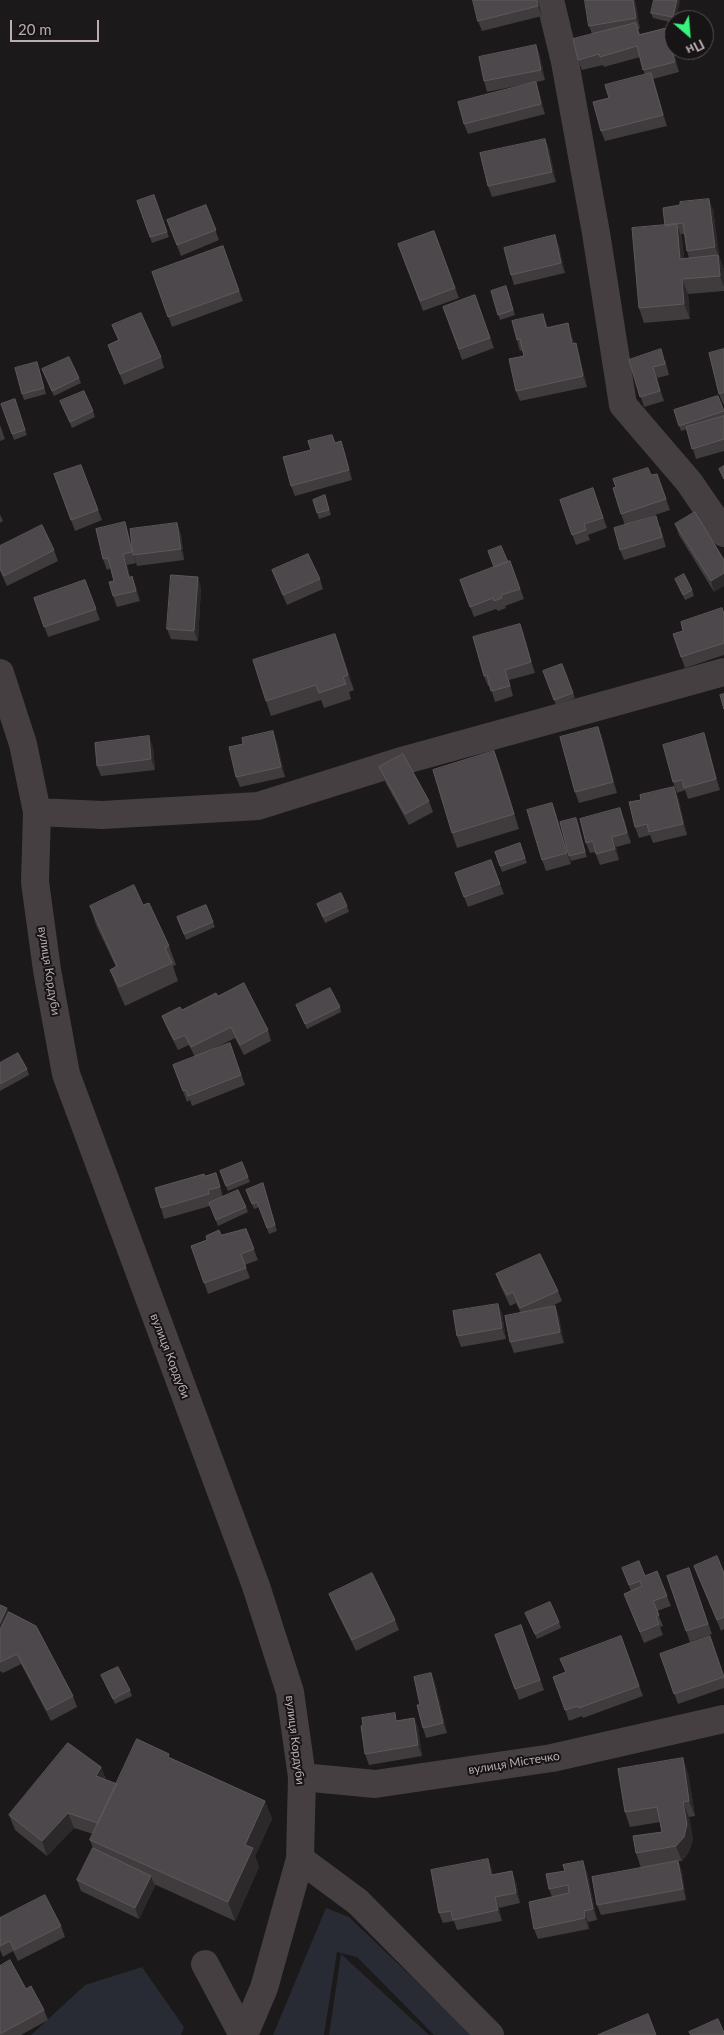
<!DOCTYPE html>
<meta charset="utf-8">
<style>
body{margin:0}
#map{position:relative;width:724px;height:2035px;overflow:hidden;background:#1b1919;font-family:Lato,sans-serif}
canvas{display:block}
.north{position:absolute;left:664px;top:10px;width:50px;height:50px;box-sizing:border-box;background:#161414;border:1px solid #585054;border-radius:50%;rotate:153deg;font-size:14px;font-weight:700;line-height:20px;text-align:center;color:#bbabb5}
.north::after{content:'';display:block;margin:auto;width:18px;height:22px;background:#38f47a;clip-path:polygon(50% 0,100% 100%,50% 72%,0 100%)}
.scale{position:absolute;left:10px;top:20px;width:89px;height:22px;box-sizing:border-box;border:2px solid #bbabb5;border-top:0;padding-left:6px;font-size:15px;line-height:18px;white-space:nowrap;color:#bbabb5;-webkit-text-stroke:4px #161414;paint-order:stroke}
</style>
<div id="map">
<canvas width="724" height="2035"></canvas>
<div class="north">Пн</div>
<div class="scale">20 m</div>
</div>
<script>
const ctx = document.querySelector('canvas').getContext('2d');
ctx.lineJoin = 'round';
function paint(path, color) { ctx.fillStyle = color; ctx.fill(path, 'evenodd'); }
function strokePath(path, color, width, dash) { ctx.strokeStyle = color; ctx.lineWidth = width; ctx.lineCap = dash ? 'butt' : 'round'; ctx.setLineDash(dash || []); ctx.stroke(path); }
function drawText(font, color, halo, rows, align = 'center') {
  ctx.font = font + ' Lato,sans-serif'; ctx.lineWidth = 4; ctx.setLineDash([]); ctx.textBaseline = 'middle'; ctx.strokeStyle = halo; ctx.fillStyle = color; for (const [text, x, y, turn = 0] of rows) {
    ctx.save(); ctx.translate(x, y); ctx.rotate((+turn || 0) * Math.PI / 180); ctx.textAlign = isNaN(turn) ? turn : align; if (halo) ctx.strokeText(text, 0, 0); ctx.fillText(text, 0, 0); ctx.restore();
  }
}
const green = new Path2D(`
 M326 1908 349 1917 473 2035H434L357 1957 337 1952 324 2035H273Z
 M341 1954 429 2035H329Z
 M142 1967 184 2027 181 2035H31L85 1985Z`);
const minor = new Path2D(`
 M550 0 565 62 596 233 623 405 689 482 724 533
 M0 673 23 744 37 812 35 882 47 970 66 1074 256 1586 290 1692 302 1777 300 1859 264 1988 244 2035
 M37 812 102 815 258 806 398 762 724 672
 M302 1777 375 1784 552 1758 724 1719
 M300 1859 358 1902 490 2035
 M205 1964 243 2035`);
const wall = new Path2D(`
 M474 0H538L542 16 482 31 478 21Z
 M635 0 640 29H638L640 34 666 28 670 38 679 72 653 79 667 126 605 141 601 131 609 98 645 75 640 57 604 67 603 65 582 70 578 60 592 34 589 26Z
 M680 0 676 20H674V23L653 18 651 13Z
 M536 45 540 56 545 80 536 82 539 92 545 114 468 134 464 124 531 83 487 92 484 81Z
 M545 139 549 149 556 182 492 197 488 186Z
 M154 195 169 237 152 243 137 201Z
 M206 205 219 240 181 256 167 220Z
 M713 209 719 255 724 270V291L688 294 690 319 644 323 639 308 665 226ZM681 234H685L687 251 689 258H684L682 239Z
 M434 231 459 298 423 311 398 244Z
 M223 246 243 301 172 327 152 272Z
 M559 246 565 273 514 285 511 275Z
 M491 291H508L515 315 500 320Z
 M475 295 494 348 462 360 443 307Z
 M543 314 548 328 568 323 571 334 574 343 579 354 587 387 520 401 516 391 524 356 522 350 520 351 517 340Z
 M112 325 161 357 164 368 124 385 108 345 118 340Z
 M724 349V404H723L719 394Z
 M629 360H665L669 375 657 378 664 401 644 407Z
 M39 368 46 394 24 400 22 394Z
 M42 369 79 378 81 383 54 396Z
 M718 396 724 412V451L696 459 687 429 681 431 674 410Z
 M15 399 27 435 14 440 1 404Z
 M60 401 93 411 95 417 72 428Z
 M0 425 5 439 0 441Z
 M332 435 335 443 341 441 345 452 352 480 295 496 291 486 311 450Z
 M81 465 102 520 75 531 54 474Z
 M657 474 670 510 625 525 621 514Z
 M593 488 607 528 588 535 590 540 576 545 560 500Z
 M325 495 331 515 319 519 313 500Z
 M0 514 3 521 0 523Z
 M125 522 128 532 133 551 177 523 181 534 184 560 137 566 135 559 136 563 127 565 130 577 132 576 136 587 140 601 117 607 113 596 114 581 111 568 107 570 103 559Z
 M675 524 724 560 714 592 679 535Z
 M660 526 666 547 624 560 620 550Z
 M0 546 54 550 58 561 7 586 0 571Z
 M510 561 524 599 505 606 506 608 498 611 496 609 474 617 460 580Z
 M272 570 320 579 323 589 287 605Z
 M675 579 692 590 694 596 685 600Z
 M85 580 100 620 48 637 34 598Z
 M201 587 198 641 171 639 167 629Z
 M724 614V655L685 668 681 657 683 631Z
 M520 624 535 673 509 680 513 696 495 702 490 686H488L484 676Z
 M335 634 354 690 349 692 351 699 324 708 321 700 271 716 266 701Z
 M562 664 575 698 556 705 543 671Z
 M598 727 602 737 617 793 579 803 575 792Z
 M277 742 285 777 240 787 236 777 243 744Z
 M707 743 720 790 688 799 685 790 677 793 673 782Z
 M153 747 155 770 101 776 97 766Z
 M494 751 500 766 519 829 457 848 452 833Z
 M379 767 429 801 433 812 409 825 383 778Z
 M678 797 687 835 653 843 650 835 639 838 635 827Z
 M552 803 571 864 546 871 542 860Z
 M576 818 587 857 571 861 569 856Z
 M624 819 631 843 616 847 619 860 600 865 595 852 590 853 586 843Z
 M520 843 527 863 502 872 495 852Z
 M491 860 504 894 468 907 455 873Z
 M317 904 347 906 349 912 325 923Z
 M143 905 169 946 176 965 173 966 178 981 125 1006 117 988 110 970 116 967 96 925 90 906Z
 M206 905 215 927 186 940 177 917Z
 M218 996 268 1030 271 1041 244 1055 235 1038 205 1053 230 1043 245 1085 192 1106 190 1100 187 1102 173 1065 195 1057 189 1045 178 1050 166 1026 162 1016 182 1010Z
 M296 1005 340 1007 341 1012 307 1029Z
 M0 1063 27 1069 29 1075 0 1091Z
 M242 1162 250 1182 228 1191 220 1171Z
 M216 1173 223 1197 246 1207 248 1212 218 1226 210 1206 164 1219 161 1208 205 1176Z
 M263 1183 277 1231 269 1234 259 1207 254 1209 246 1190Z
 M246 1229 258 1260 245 1265 250 1278 208 1294 191 1246 221 1235Z
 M496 1274 558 1291 562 1301 548 1308 555 1306 559 1317 564 1343 514 1353 510 1342 521 1313 516 1303 510 1306 500 1285Z
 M498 1304 502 1314 506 1339 461 1347 457 1336Z
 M694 1566 724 1573V1629L721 1631Z
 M622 1568 645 1576 667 1596 671 1606 657 1611 663 1626 660 1627 663 1635 644 1643 624 1594 631 1591Z
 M689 1568 712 1634 690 1642 667 1576Z
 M329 1594 395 1620 399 1630 356 1651 333 1604Z
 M0 1605 9 1612 73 1696 77 1707 51 1721 21 1664 3 1673 0 1671Z
 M525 1613 559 1622 561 1628 537 1639Z
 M521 1625 544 1690 519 1700 495 1635Z
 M621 1636 643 1696 583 1718 582 1716 569 1721 553 1677 566 1672Z
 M660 1654 724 1676V1688L678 1704Z
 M431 1673 435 1683 447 1733 426 1738 423 1728 420 1705Z
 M101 1675 130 1690 132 1696 115 1704Z
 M414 1718 418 1728 422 1756 369 1765 365 1754 398 1721Z
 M171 1759 265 1801 272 1819 255 1856 259 1867 235 1921 154 1884 155 1886 139 1919 81 1891 77 1880 93 1848 90 1840 93 1834 74 1828 47 1856 15 1830 9 1815 101 1767 106 1780 117 1784Z
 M688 1773 695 1816 689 1817 693 1839 689 1852 682 1861H678L682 1872 686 1900 601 1915 597 1905 641 1868 636 1853 662 1832 660 1822 630 1827 625 1812Z
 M488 1859 493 1875 516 1882 520 1903 499 1908 502 1921 457 1930 454 1921 443 1923 439 1913Z
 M587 1872 597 1920 588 1922 589 1929 538 1939 534 1929 552 1897 549 1889Z
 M0 1918 61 1926 65 1937 18 1961 13 1951 3 1957 0 1950Z
 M0 1966 44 2010 48 2020 21 2035H0Z`);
const shadedWall = new Path2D(`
 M537 0H538L542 16 538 6Z
 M633 0H635L640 29 636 18Z
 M677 0H680L676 20H674L673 17Z
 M666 28 670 38 679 72 675 62Z
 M536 45 540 56 545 80 541 70Z
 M651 73 655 84 667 126 663 115Z
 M536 82 539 92 545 114 541 104Z
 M545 139 549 149 556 182 552 172Z
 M709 199 713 209 719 255 724 270V287L720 276 719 257 715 247Z
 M677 224 682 239 686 274 680 259Z
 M555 235 559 246 565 273 561 263Z
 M682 279 688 294 690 319 684 304Z
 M568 323 571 334 576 354 572 344Z
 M576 343 579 354 587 387 583 376Z
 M653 367 657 378 664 401 660 391Z
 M341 441 345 452 352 480 349 470Z
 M125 522 128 532 136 563 132 552Z
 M177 523 181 534 184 560 181 549Z
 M123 554 127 565 133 588 129 578Z
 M724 573V586L714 592 711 581Z
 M132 576 136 587 140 601 136 591Z
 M198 577 201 587 198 641 194 631Z
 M520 624 524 634 535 673 531 662Z
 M335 634 341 649 354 690 348 675Z
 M505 670 509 680 513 696 510 686Z
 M598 727 602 737 617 793 613 782Z
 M273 731 277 742 285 777 281 767Z
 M704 733 707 743 720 790 716 779Z
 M149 736 153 747 155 770 151 759Z
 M494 751 500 766 519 829 514 814Z
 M674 787 678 797 687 835 683 824Z
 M552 803 556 813 571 864 567 853Z
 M620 808 624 819 631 843 627 833Z
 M576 818 578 823 587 857 585 852Z
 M612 837 616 847 619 860 615 849Z
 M216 1173 220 1184 224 1197 220 1187Z
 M498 1304 502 1314 506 1339 502 1328Z
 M555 1306 559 1317 564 1343 560 1332Z
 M7 1608 12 1623 0 1649V1623Z
 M431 1673 435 1683 447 1733 443 1723Z
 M414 1718 418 1728 422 1756 418 1745Z
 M683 1758 688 1773 695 1816 689 1801Z
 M101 1767 106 1782 96 1776Z
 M265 1801 272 1819 255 1856 259 1867 235 1921 228 1902 245 1845Z
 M683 1802 689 1817 693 1839 689 1852 682 1861 676 1846Z
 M68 1813 74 1828 47 1856 42 1841Z
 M488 1859 492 1869 495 1885 491 1875Z
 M583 1861 587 1872 597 1920 593 1909Z
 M678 1861 682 1872 686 1900 683 1889Z
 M512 1871 516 1882 520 1903 516 1893Z
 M151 1876 155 1886 139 1919 135 1908Z
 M495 1897 499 1908 502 1921 498 1910Z
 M584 1911 588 1922 589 1929 585 1918Z`);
const building = new Path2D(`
 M473 0H537L538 6 478 21Z
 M585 0H633L636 18 589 26Z
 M654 0H677L673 17 651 13Z
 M636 23 639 35 666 28 675 62 643 70 637 46 600 57 599 54 578 60 573 39Z
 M536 45 541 70 484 81 479 57Z
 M651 73 663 115 601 131 593 102 609 98 605 85Z
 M536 82 541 104 464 124 458 102Z
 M545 139 552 172 488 186 480 153Z
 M154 195 167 232 150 237 137 201Z
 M709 199 715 247 687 251 683 223 665 226 663 208 680 205V202Z
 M206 205 216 230 177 245 167 220Z
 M677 224 680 259 718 255 720 276 682 279 684 304 639 308 632 228Z
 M434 231 455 288 420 301 398 244Z
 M555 235 561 263 511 275 504 248Z
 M223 246 239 291 168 317 152 272Z
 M506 286 513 310 498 315 491 291Z
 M475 295 490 338 459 349 443 307Z
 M141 313 161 357 120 374 108 345 119 340 112 325Z
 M543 314 546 328 568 323 572 344 576 343 583 376 516 391 509 359 524 356 520 339 517 340 512 321Z
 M661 349 665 364 653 367 660 391 640 397 629 360Z
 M724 349V392L719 394 709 353Z
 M69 357 79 378 52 391 42 369Z
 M37 362 44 388 22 394 15 368Z
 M84 391 93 411 70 422 60 401Z
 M718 396 724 411 679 426 674 410Z
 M15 399 25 430 12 434 1 404Z
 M724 416V439L692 449 686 427Z
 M332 435 335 443 341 441 349 470 291 486 283 457 311 450 308 441Z
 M81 465 98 510 71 520 54 474Z
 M724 466V479L719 469Z
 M648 468 651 475 657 474 666 499 621 514 613 488 616 487 613 479Z
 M593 488 603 518 584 524 586 530 572 535 560 500Z
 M325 495 329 510 317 513 313 500Z
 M695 512 724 560V573L711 581 675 524Z
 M656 516 662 537 620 550 614 528Z
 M125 522 132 552 123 554 129 578 132 576 136 591 113 596 109 582 114 581 108 558 103 559 96 529Z
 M177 523 181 549 133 555 130 529Z
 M42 525 54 550 4 576 0 568V546Z
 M501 546 508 562 494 567 488 551Z
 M308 554 320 579 283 595 272 570Z
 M510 561 520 589 501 595 502 598 494 601 493 598 470 607 460 580Z
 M684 574 692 590 683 595 675 579Z
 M171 575 198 577 194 631 167 629Z
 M85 580 96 609 44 627 34 598Z
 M722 608 724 614V643L681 657 673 634 683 631 681 622Z
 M520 624 531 662 505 670 510 686 491 691 487 675 484 676 473 637Z
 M335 634 348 675 343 677 346 684 319 693 316 685 266 701 253 660Z
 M562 664 573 693 554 700 543 671Z
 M724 694V709L720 695Z
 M598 727 613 782 575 792 560 737Z
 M273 731 281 767 236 777 229 747 243 744 242 738Z
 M704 733 716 779 684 788 682 780 673 782 663 745Z
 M149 736 151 759 97 766 95 743Z
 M494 751 514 814 452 833 433 770Z
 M403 754 429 801 405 814 379 767Z
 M674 787 683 824 649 832 647 824 635 827 629 802 641 800 640 795Z
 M552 803 567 853 542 860 527 810Z
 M620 808 627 833 612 837 615 849 596 854 593 841 586 843 580 819Z
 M576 818 585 852 569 856 560 822Z
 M520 843 525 858 500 866 495 852Z
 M491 860 500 884 464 897 455 873Z
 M134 885 143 905 149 903 169 946 165 948 172 963 119 987 110 970 117 966 90 906Z
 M341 893 347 906 323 917 317 904Z
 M206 905 213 922 184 934 177 917Z
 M244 983 268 1030 240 1045 231 1027 191 1047 185 1035 174 1040 162 1016 180 1007 182 1010 216 993 218 996Z
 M330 988 340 1007 305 1024 296 1005Z
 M230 1043 241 1075 188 1096 186 1090 183 1091 173 1065Z
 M18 1053 27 1069 0 1084V1063Z
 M242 1162 248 1177 226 1186 220 1171Z
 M216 1173 220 1187 208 1190 209 1194 161 1208 155 1188 204 1174 205 1176Z
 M263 1183 275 1225 267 1228 257 1202 252 1204 246 1190Z
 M238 1190 246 1207 216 1220 209 1203Z
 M246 1229 254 1249 241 1254 246 1268 204 1283 191 1246 207 1240 206 1236 219 1230 221 1235Z
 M540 1254 558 1291 520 1308 513 1292 507 1295 496 1274Z
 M498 1304 502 1328 457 1336 453 1311Z
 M555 1306 560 1332 510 1342 505 1316Z
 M717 1556 724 1573V1617L717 1620 694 1566Z
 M639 1561 645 1576 657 1571 667 1596 653 1601 659 1615 656 1617 659 1624 640 1632 624 1594 642 1586 640 1581 629 1585 622 1568Z
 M689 1568 708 1624 686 1631 667 1576Z
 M372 1573 395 1620 352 1640 329 1594Z
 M550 1602 559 1622 535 1634 525 1613Z
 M0 1605 7 1608 0 1623Z
 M9 1612 36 1626 73 1696 47 1710 17 1654 0 1662V1630Z
 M521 1625 540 1680 515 1689 495 1635Z
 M621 1636 639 1686 579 1708 578 1706 565 1710 553 1677 566 1672 560 1659Z
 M710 1636 724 1677 674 1694 660 1654Z
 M118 1667 130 1690 113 1699 101 1675Z
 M431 1673 443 1723 423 1728 417 1705H420L414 1677Z
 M395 1713 396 1721 414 1718 418 1745 365 1754 361 1726 363 1725 362 1718Z
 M137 1739 169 1754 168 1757 265 1801 245 1845 253 1848 228 1902 90 1840Z
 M68 1743 101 1767 96 1776 117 1784 98 1823 68 1813 42 1841 9 1815Z
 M683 1758 689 1801 683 1802 687 1824 684 1837 676 1846 636 1853 633 1836 662 1832 657 1807 625 1812 618 1769Z
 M93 1848 151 1876 135 1908 77 1880Z
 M488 1859 491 1875 512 1871 516 1893 495 1897 498 1910 453 1920 451 1911 439 1913 431 1870Z
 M583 1861 593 1909 584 1911 585 1918 534 1929 529 1902 569 1893 568 1885 549 1889 546 1874 565 1871 563 1865Z
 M678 1861 683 1889 597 1905 592 1877Z
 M45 1895 61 1926 14 1950 10 1941 0 1946V1918Z
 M10 1960 26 1989 31 1986 44 2010 0 2034V1966Z
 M648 2014 656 2035H598Z
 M718 2019 724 2033V2035H691L689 2032Z`);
const streetNames = [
 ["вулиця Кордуби",49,971,81],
 ["вулиця Кордуби",170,1356,69],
 ["вулиця Кордуби",295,1740,83],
 ["вулиця Містечко",514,1763,-9]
];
paint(green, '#282b33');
strokePath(minor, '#453f42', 28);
paint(wall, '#403c3e');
paint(shadedWall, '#2c292a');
paint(building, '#4d484b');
strokePath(building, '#5f585b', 1);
drawText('12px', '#bbabb5', '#161414', streetNames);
</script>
